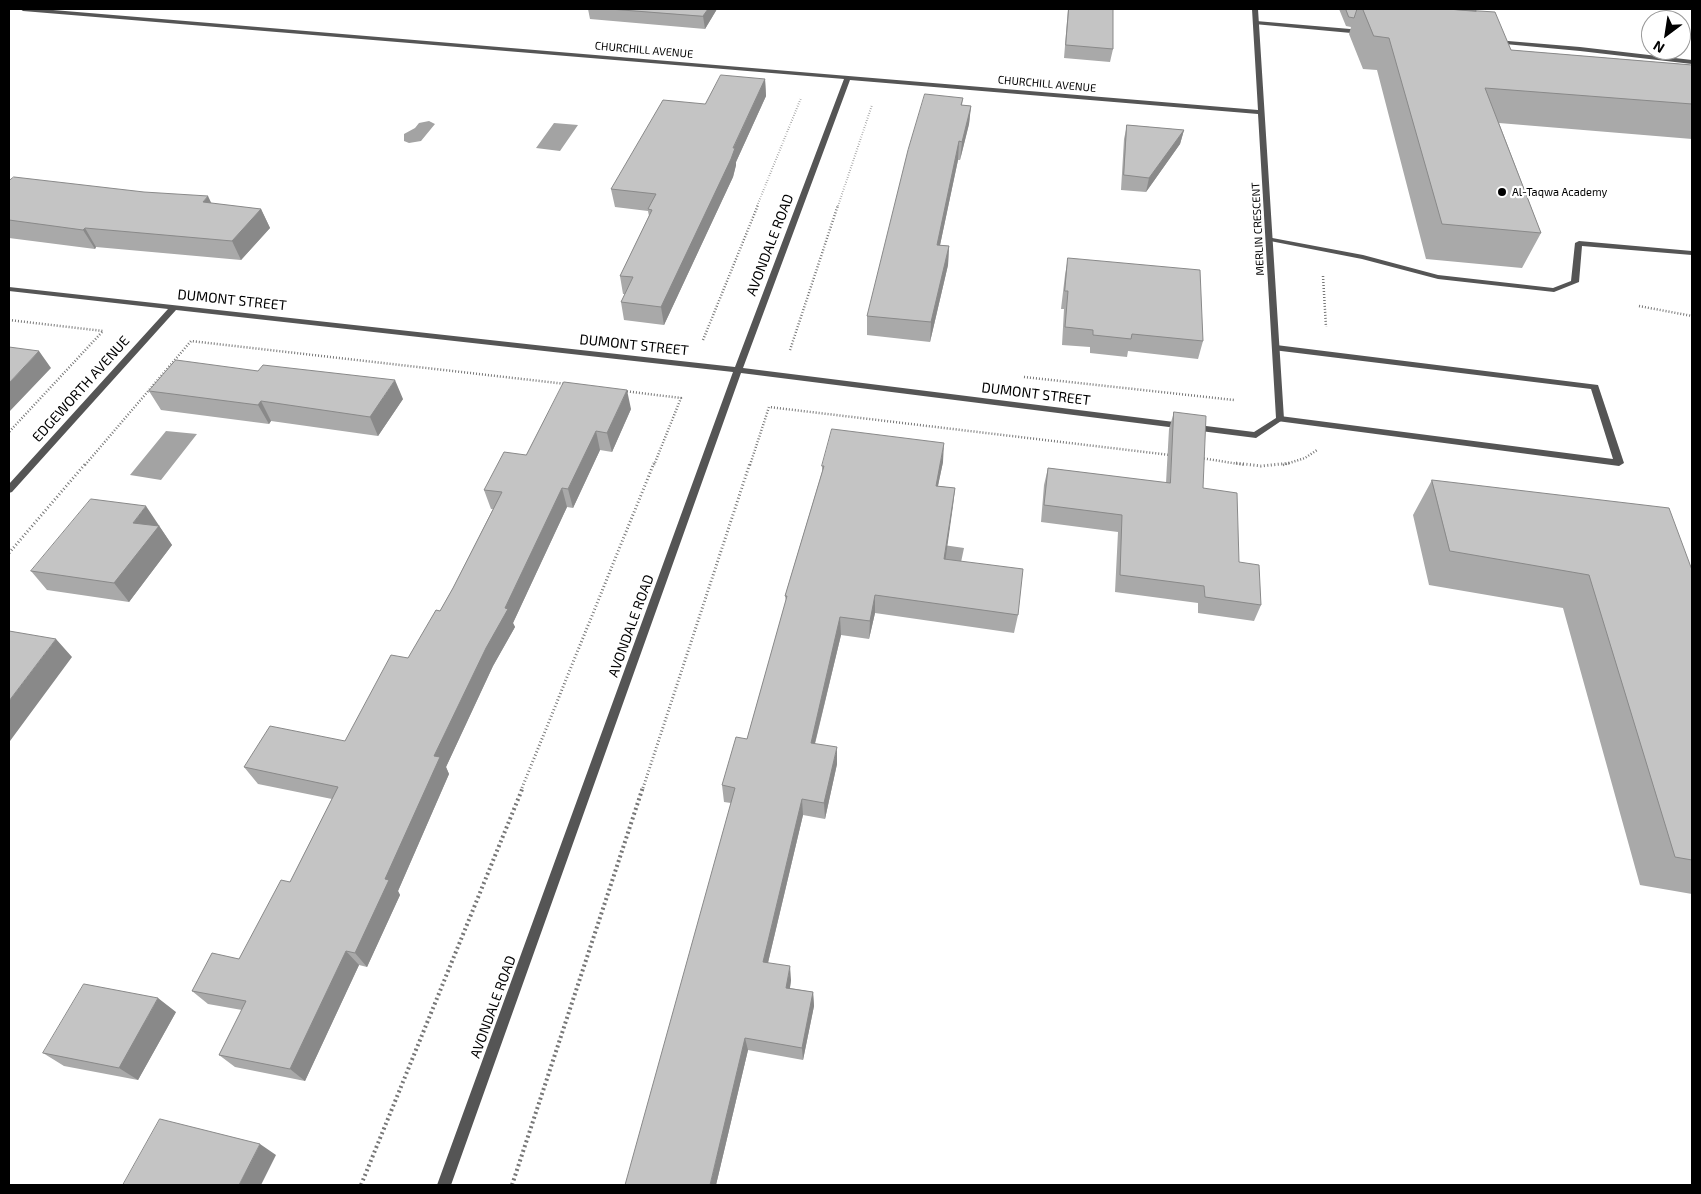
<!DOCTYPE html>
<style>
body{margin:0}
#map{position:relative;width:1701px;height:1194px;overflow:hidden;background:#fff;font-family:"Exo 2",sans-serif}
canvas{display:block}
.frame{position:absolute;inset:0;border:10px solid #000;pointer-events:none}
.north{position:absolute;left:1641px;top:10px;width:50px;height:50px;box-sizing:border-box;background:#fff;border:1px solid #999;border-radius:50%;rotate:211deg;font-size:14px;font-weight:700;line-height:20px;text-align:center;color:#000}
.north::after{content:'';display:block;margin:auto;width:18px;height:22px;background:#000;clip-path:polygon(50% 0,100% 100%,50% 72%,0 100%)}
</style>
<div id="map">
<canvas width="1701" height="1194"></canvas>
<div class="frame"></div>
<div class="north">N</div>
</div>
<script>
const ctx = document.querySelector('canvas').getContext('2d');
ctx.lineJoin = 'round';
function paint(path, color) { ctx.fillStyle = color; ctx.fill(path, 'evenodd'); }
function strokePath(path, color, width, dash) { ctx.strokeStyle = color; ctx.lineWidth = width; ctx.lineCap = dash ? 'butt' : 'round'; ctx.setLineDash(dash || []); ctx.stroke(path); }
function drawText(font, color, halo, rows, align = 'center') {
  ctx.font = font + ' "Exo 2",sans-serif'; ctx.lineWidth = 4.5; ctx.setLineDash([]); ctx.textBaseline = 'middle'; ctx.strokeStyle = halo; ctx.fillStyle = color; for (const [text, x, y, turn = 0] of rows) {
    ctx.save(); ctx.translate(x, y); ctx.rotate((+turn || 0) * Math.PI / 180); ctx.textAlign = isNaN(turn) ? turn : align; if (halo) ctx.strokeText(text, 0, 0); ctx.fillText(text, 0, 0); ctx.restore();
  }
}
const water = new Path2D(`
 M429 121 435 124 421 141 409 143 404 141V134L415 128 419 123Z
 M554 123 578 125 560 151 536 148Z
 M166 431 197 434 161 480 130 475Z
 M916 541 964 548 960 567 911 560Z`);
const pathFar3 = new Path2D(`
 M757 206 801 98
 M838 206 872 105`);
const pathFar2 = new Path2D(`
 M1323 276 1326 327
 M1639 306 1692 316
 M9 320 103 331 9 432
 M703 340 758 205
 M790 350 838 205
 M1024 377 1234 400
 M624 391 681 398 654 465
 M1201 458 1245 465
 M85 465 191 341 566 384
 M750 465 769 407 1170 455
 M1283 465 1305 458 1317 450`);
const pathFar1 = new Path2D(`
 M1236 463 1261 466 1291 463
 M9 553 86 463
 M522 788 654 463
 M643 788 750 463`);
const path = new Path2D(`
 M361 1185 523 787
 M512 1185 643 787`);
const service = new Path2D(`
 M1256 21 1362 30 1365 32 1362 34 1254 24 1253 23Z
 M1496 40 1580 47 1692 60V64L1580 51 1494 43 1493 42Z
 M1267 237 1363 255 1438 275 1553 288 1571 281 1575 243 1579 241 1692 251V255L1582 246 1579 282 1554 292 1438 279 1362 259 1270 241H1267Z
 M1276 345 1598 385 1624 463 1619 466 1277 421 1276 419 1277 417 1280 416 1613 459 1591 389 1273 350V346Z`);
const minor = new Path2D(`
 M20 9H41L1258 110 1252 9H1258L1284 419 1256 438 741 373 451 1185H437L733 372 176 310 12 492 9 493V484L168 309 9 291V287L735 367 844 79 23 11ZM850 80 1258 114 1276 418 1254 432 743 368Z`);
const wall = new Path2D(`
 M588 9H717L705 29 590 19Z
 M1068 9H1113V49L1110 62 1064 58Z
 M1339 9H1480H1475L1476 11 1511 50 1692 65V139L1499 123 1541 233 1522 268 1426 259 1377 70 1363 69 1349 34 1351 27 1346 26Z
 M765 79 766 96 736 162V165L733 177 664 325 624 320 621 302 625 294H623L620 276 649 216 648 211 615 207 611 189 705 104Z
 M963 98 962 105 971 106 969 124 960 160H958L940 245 949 246 948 265 930 342 867 335V316Z
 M1127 125 1184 130 1180 144 1146 192 1121 190 1124 139Z
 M9 181 261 209 270 228 241 260 96 247 95 249 9 238Z
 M1068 258 1203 341 1198 359 1128 351 1127 357 1090 353V347L1062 345 1064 309H1061L1065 275Z
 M149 391 403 399 378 436 271 421 269 424 161 410Z
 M631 409 612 452 600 450 573 508 567 507 513 623 515 627 493 666 446 767 449 774 398 891 400 895 367 967 359 965 305 1081 235 1067 219 1055 242 1010 208 1004 192 991 239 959 290 882 332 799 258 784 244 767 345 741 408 658 440 611 453 588 493 509H491L484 490 526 455Z
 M1174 412 1203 488 1239 562 1261 605 1254 621 1198 613V603L1115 592 1118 532 1041 522 1044 485 1048 468 1166 483 1169 429Z
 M943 462 938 486 955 488 945 559 1018 615 1014 633 875 613 869 639 841 635 815 744 837 764 825 819 803 815 768 963 791 980 790 988 813 992 814 1006 803 1060 748 1050 716 1185 731 803 724 802 722 785 747 739 786 601 785 596 822 472V466Z
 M1432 480 1692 570V894L1640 885 1563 608 1429 585 1413 515Z
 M160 525 159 526 172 545 129 602 47 590 31 571Z
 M176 1012 138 1080 64 1066 43 1053Z`);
const shadedWall = new Path2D(`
 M708 9H717L705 29 703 16Z
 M765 79 766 96 736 162V165L733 177 664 325 661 307Z
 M971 106 969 124 960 160 962 142Z
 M1184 130 1180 144 1146 192 1149 178Z
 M959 141 958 160 936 264 937 245Z
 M208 196 217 215 203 202Z
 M261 209 270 228 241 260 232 241Z
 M85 228 96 247 95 249 83 230Z
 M949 246 948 265 930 342 931 322Z
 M39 351 51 368 9 412V383Z
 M395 380 403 399 378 436 370 417Z
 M627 390 631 409 612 452 607 433Z
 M261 401 271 421 269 424 258 405Z
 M596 431 600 450 573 508 568 489Z
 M944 443 943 462 934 504 936 486Z
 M562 488 567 507 513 623 515 627 493 666 446 767 449 774 398 891 400 895 367 967 355 953 434 756 505 608Z
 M955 488 953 506 943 577 944 559Z
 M146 506 172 545 129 602 114 583 133 523Z
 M875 595V613L869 639 870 621Z
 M840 617 841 635 811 759V743Z
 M56 639 72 657 10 741 9 740V701Z
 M837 747V764L825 819 824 803Z
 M802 799 803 815 765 975 763 962Z
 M346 951 359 965 305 1081 290 1069Z
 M790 966 791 980 788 1001 786 988Z
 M813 992 814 1006 803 1060 802 1048Z
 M158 998 176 1012 138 1080 119 1068Z
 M745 1038 748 1050 716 1185H710Z
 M260 1144 276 1155 261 1185H239Z`);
const building = new Path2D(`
 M610 9H708L703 16Z
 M1069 9H1113V49L1066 45Z
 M1346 9H1357L1354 18 1349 17Z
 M1363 9H1448L1495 12 1511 50 1692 65V104L1485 88 1541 233 1442 224 1389 38 1374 36Z
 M1448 9H1475L1476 11Z
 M721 75 765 79 733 148H735L731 159 661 307 621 302 633 277 620 276 652 210 648 209 656 194 611 189 663 100 705 104Z
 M925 94 963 98 961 105 971 106 962 142 959 141 937 245 949 246 931 322 867 316 908 150Z
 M1127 125 1184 130 1149 178 1124 175Z
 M14 177 144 192 208 196 203 202 261 209 232 241 85 228 83 230 9 220V181Z
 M1068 258 1200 270 1203 341 1132 334 1131 339 1093 335V330L1065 327 1068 291H1065Z
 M9 347 39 351 9 383Z
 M176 360 258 371 263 365 395 380 370 417 261 401 258 405 149 391Z
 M564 382 627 390 607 433 596 431 568 489 562 488 505 608 508 609 486 648 434 756 440 757 385 879 389 880 355 953 346 951 290 1069 219 1055 246 1001 192 991 212 953 239 959 281 880 290 882 338 787 244 767 270 726 345 741 391 655 408 658 436 610 440 611 453 588 502 492 484 490 504 452 526 455Z
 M1174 412 1206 416 1203 488 1237 493 1239 562 1259 565 1261 605 1205 597 1204 586 1120 575 1122 515 1044 505 1048 468 1170 483Z
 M832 429 944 443 936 486 955 488 944 559 1023 569 1018 615 875 595 870 621 840 617 811 743 837 747 824 803 802 799 763 962 790 966 786 988 813 992 802 1048 745 1038 710 1185H625L735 788 722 785 736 737 747 739 787 596H785L824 466H822Z
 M1432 480 1669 508 1692 570V860L1675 857 1589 575 1450 551Z
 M91 499 146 506 133 523 159 526 114 583 31 571Z
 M9 631 56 639 9 701Z
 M84 984 158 998 119 1068 43 1053Z
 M160 1119 260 1144 239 1185H123Z`);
const markers = [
 [1502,192,5,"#000"]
];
const farStreetnames = [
 ["CHURCHILL AVENUE",644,50,5],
 ["CHURCHILL AVENUE",1047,84,5],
 ["MERLIN CRESCENT",1258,229,-93]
];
const farPoinames = [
 ["Al-Taqwa Academy",1512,192]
];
const streetNames = [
 ["AVONDALE ROAD",770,245,-69],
 ["DUMONT STREET",232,300,6],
 ["DUMONT STREET",634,345,6],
 ["EDGEWORTH AVENUE",81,389,-48],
 ["DUMONT STREET",1036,394,7],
 ["AVONDALE ROAD",631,626,-70],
 ["AVONDALE ROAD",493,1007,-70]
];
paint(water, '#a3a3a3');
strokePath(pathFar3, '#777', 2, [0.5, 2]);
strokePath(pathFar2, '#777', 2.5, [1, 2]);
strokePath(pathFar1, '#777', 3, [1, 2.5]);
strokePath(path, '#777', 4, [2, 3]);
paint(service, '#555');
paint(minor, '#555');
paint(wall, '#a9a9a9');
paint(shadedWall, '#898989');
paint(building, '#c4c4c4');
strokePath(building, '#898989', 1);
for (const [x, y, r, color] of markers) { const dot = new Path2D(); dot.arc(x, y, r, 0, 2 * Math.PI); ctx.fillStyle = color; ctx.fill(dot); strokePath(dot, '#fff', 2); }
drawText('11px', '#000', '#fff', farStreetnames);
drawText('11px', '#000', '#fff', farPoinames, 'left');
drawText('14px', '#000', '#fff', streetNames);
</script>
